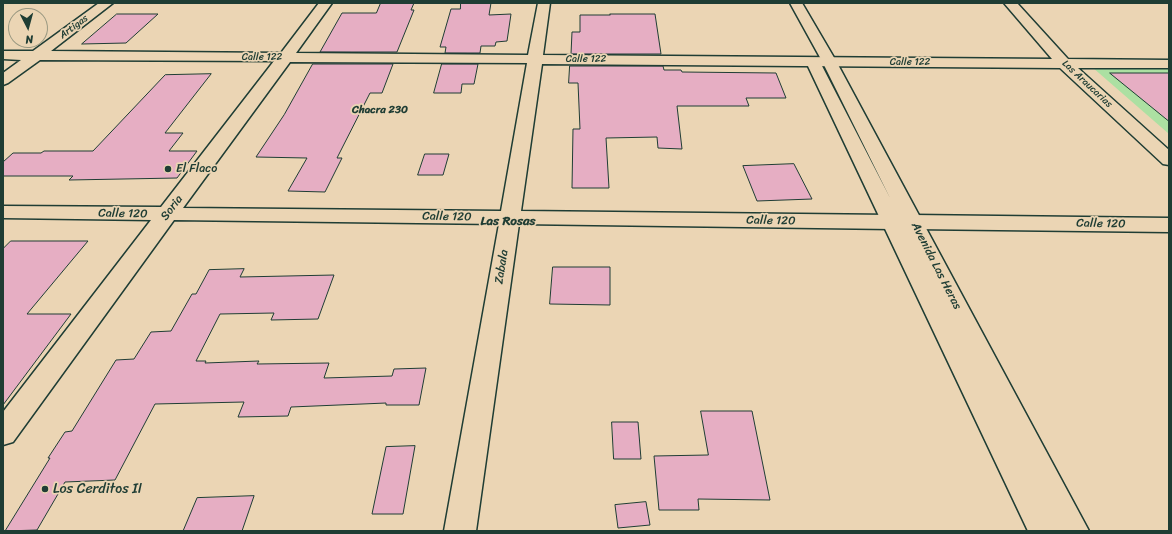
<!DOCTYPE html>
<style>
body{margin:0}
#map{position:relative;width:1172px;height:534px;overflow:hidden;background:#ebd5b4;font-family:Sriracha,sans-serif}
canvas{display:block}
.frame{position:absolute;inset:0;border:4px solid #1f3d34;pointer-events:none}
.north{position:absolute;left:8px;top:8px;width:40px;height:40px;box-sizing:border-box;background:#ebd5b4;border:1px solid #999881;border-radius:50%;rotate:174deg;font-size:11px;font-weight:700;line-height:16px;text-align:center;color:#1f3d34}
.north::after{content:'';display:block;margin:auto;width:14px;height:18px;background:#1f3d34;clip-path:polygon(50% 0,100% 100%,50% 72%,0 100%)}
</style>
<div id="map">
<canvas width="1172" height="534"></canvas>
<div class="frame"></div>
<div class="north">N</div>
</div>
<script>
const ctx = document.querySelector('canvas').getContext('2d');
ctx.lineJoin = 'round';
function paint(path, color) { ctx.fillStyle = color; ctx.fill(path, 'evenodd'); }
function strokePath(path, color, width, dash) { ctx.strokeStyle = color; ctx.lineWidth = width; ctx.lineCap = dash ? 'butt' : 'round'; ctx.setLineDash(dash || []); ctx.stroke(path); }
function drawText(font, color, halo, rows, align = 'center') {
  ctx.font = font + ' Sriracha,sans-serif'; ctx.lineWidth = 3.5; ctx.setLineDash([]); ctx.textBaseline = 'middle'; ctx.strokeStyle = halo; ctx.fillStyle = color; for (const [text, x, y, turn = 0] of rows) {
    ctx.save(); ctx.translate(x, y); ctx.rotate((+turn || 0) * Math.PI / 180); ctx.textAlign = isNaN(turn) ? turn : align; if (halo) ctx.strokeText(text, 0, 0); ctx.fillText(text, 0, 0); ctx.restore();
  }
}
const green = new Path2D(`
 M1092 67 1169 68V134Z`);
const building = new Path2D(`
 M381 3H414L411 10H414L397 52H320L342 13H376Z
 M461 3H491L489 15 511 14 507 41 496 42 495 46H481L480 53H445L446 47H440L451 9H460Z
 M117 14H158L126 43 82 44Z
 M610 14H655L661 54H571L572 32H580V15H610Z
 M313 64H393L382 93H370L337 158H342L325 192 288 191 307 158 256 157 284 115Z
 M442 64H478L474 84H462L461 93H434Z
 M570 66H663L664 70H681L682 72 776 73 786 98H746L749 106H677L682 149 658 148 657 137 606 138 609 188H572L573 129H580L578 83H569Z
 M1110 73H1169V121Z
 M211 74 165 133H183L169 151H197L177 178 69 180 73 176H3V162L13 153H41L44 151H93L165 75Z
 M425 154H449L443 175H418Z
 M794 164 812 199 757 201 743 166Z
 M11 241H88L27 314H71L3 405V249Z
 M553 267H610V305L550 304Z
 M244 269 240 277 334 275 318 319 271 320 274 313 220 314 196 361H206L205 363 259 361 257 364 329 363 324 378 392 376 394 369 426 368 419 405H386V403L291 407 288 416 238 417 244 402 155 404 115 480 65 482 37 530 5 531 50 458H48L65 432 72 431 116 360 134 359 151 332 171 331 192 294H196L209 270Z
 M701 411H752L770 500 698 499 699 510H659L654 456 708 455Z
 M612 422H638L641 459H614Z
 M415 446 403 514H372L386 447Z
 M254 496 242 531H183L197 498Z
 M646 502 650 525 618 528 615 505Z`);
const minor = new Path2D(`
 M99 3H113L51 51 281 53 319 3H332L296 53 528 55 538 3H550L543 55 1052 59 1004 3H1017L1068 59 1169 60V68H1078L1169 150V165L1163 164 1060 68 542 64 521 211 892 215 899 217 902 222 899 227 892 229 519 224 476 531H444L499 224 174 220 13 442 3 445V412L151 220 3 218V206L161 207 274 61 40 60 8 83 3 85V73L21 60 3 59V51H33ZM290 62 527 63 501 211 183 208Z
 M913 215 1169 218V232L913 229 906 227 903 222 906 217Z`);
const secondary = new Path2D(`
 M790 3H802L836 61 1089 531H1028L807 64 809 61 814 60 819 61 821 64 890 198 822 61Z`);
const markers = [
 [168,169,4,"#1f3d34"],
 [45,489,4,"#1f3d34"]
];
const farStreetnames = [
 ["Artigas",74,27,-37],
 ["Calle 122",262,57],
 ["Calle 122",586,59],
 ["Calle 122",910,62],
 ["Las Araucarias",1087,84,43]
];
const farNeighbourhoodnames = [
 ["Chacra 230",380,110]
];
const poiNames = [
 ["El Flaco",176,169]
];
const streetNames = [
 ["Soria",172,208,-53],
 ["Calle 120",123,214,1],
 ["Calle 120",447,217,1],
 ["Calle 120",771,221,1],
 ["Calle 120",1101,224,1],
 ["Avenida Las Heras",936,266,63],
 ["Zabala",502,267,-81]
];
const neighbourhoodNames = [
 ["Las Rosas",508,222]
];
const nearPoinames = [
 ["Los Cerditos II",53,489]
];
paint(green, '#ace0a2');
paint(building, '#e6aec3');
strokePath(building, '#1f3d34', 1);
strokePath(minor, '#1f3d34', 3);
strokePath(secondary, '#1f3d34', 3);
paint(minor, '#ebd5b4');
paint(secondary, '#ebd5b4');
for (const [x, y, r, color] of markers) { const dot = new Path2D(); dot.arc(x, y, r, 0, 2 * Math.PI); ctx.fillStyle = color; ctx.fill(dot); strokePath(dot, '#ebd5b4', 1.5); }
drawText('10px', '#1f3d34', '#ebd5b4', farStreetnames);
drawText('bold 11px', '#1f3d34', '#ebd5b4', farNeighbourhoodnames);
drawText('12px', '#1f3d34', '#ebd5b4', poiNames, 'left');
drawText('12px', '#1f3d34', '#ebd5b4', streetNames);
drawText('bold 13px', '#1f3d34', '#ebd5b4', neighbourhoodNames);
drawText('14px', '#1f3d34', '#ebd5b4', nearPoinames, 'left');
</script>
